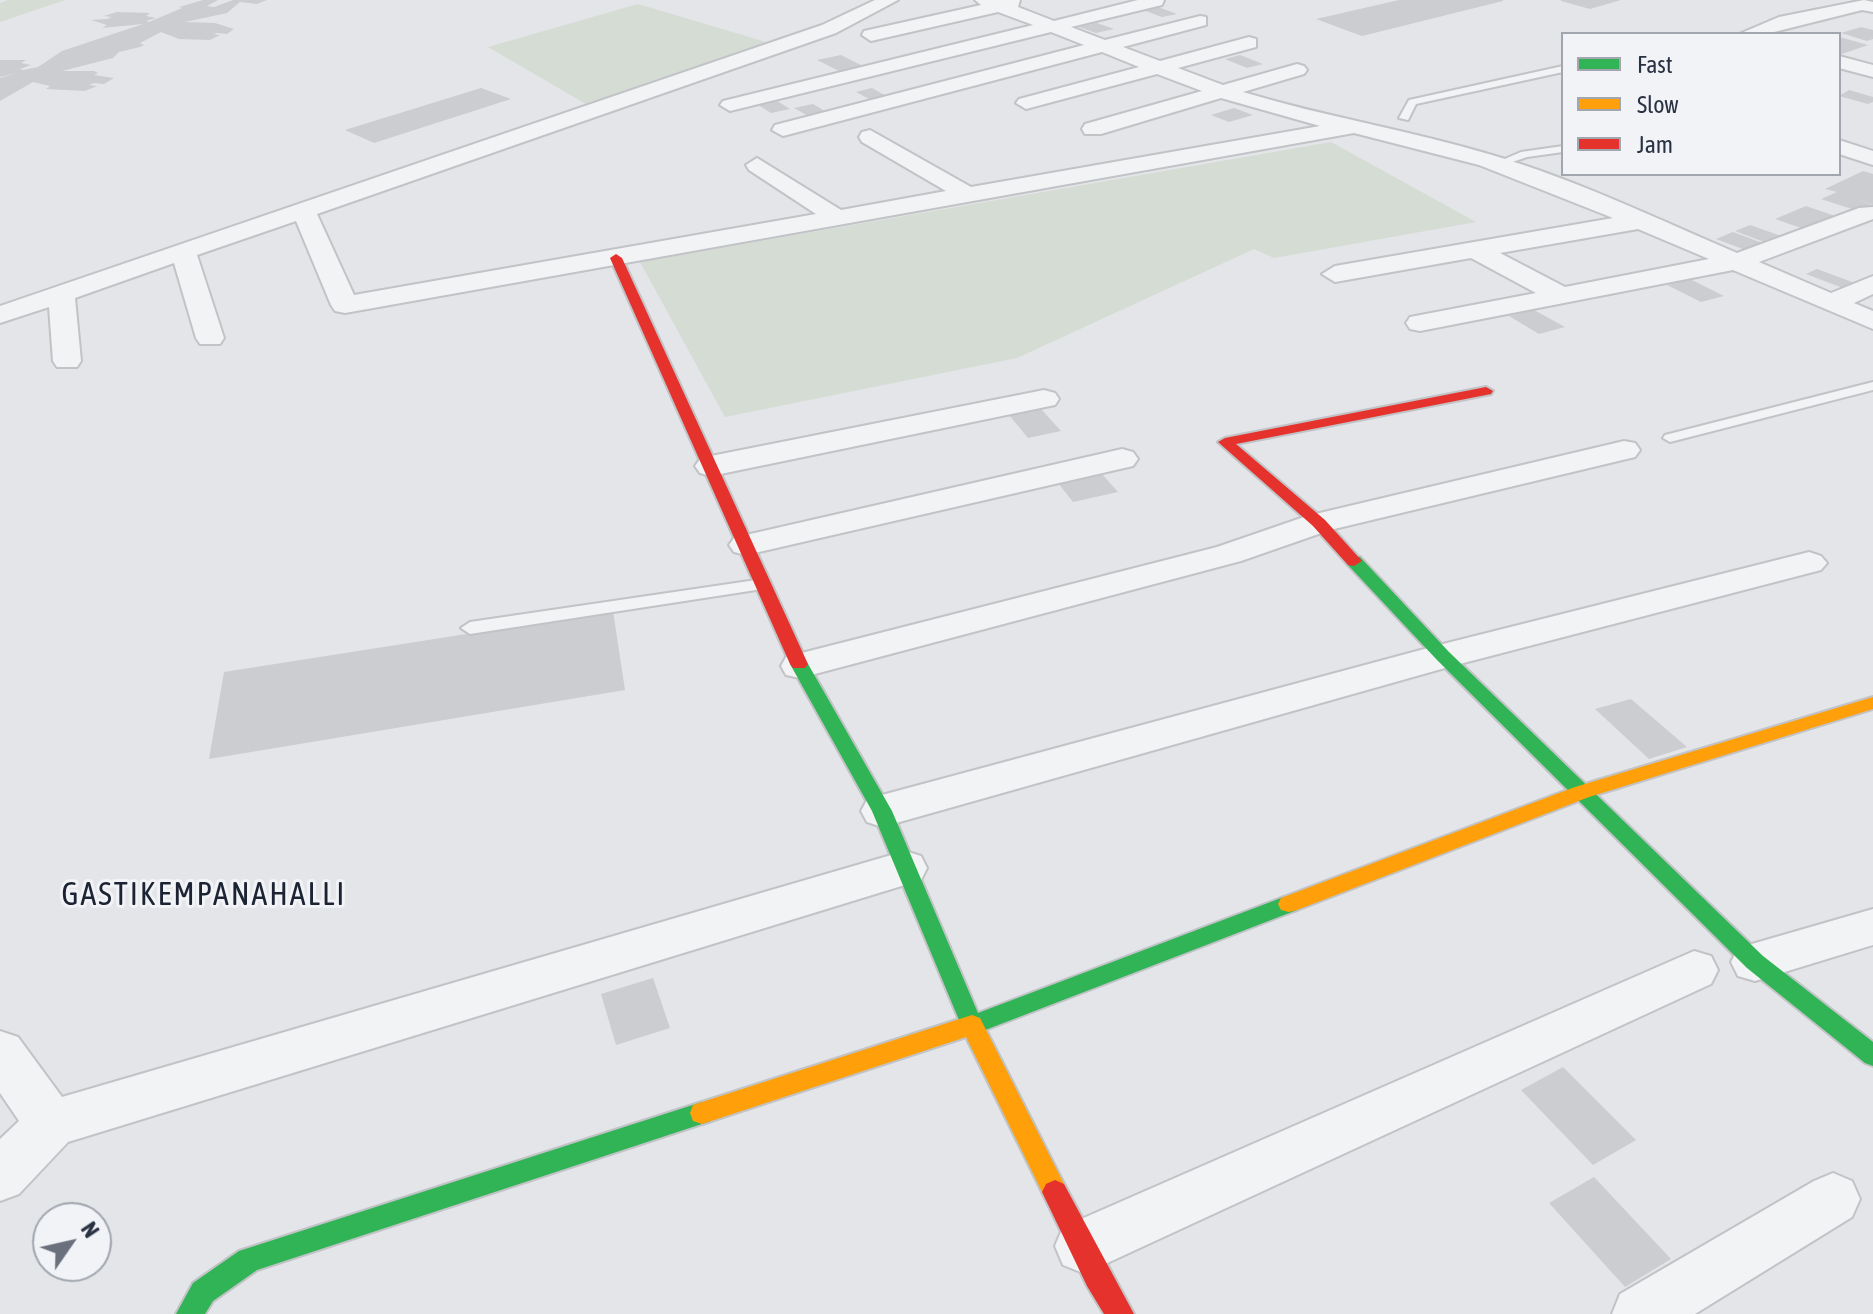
<!DOCTYPE html>
<style>
body{margin:0}
#map{position:relative;width:1873px;height:1314px;overflow:hidden;background:#e3e5e8;font-family:"Asap Condensed",sans-serif}
canvas{display:block}
.legend{position:absolute;left:1561px;top:32px;width:280px;height:144px;box-sizing:border-box;background:#f1f3f7;border:2px solid #a1a6af;margin:0;padding:10px 14px;list-style:none;font-size:24px;color:#293242}
.legend li{display:flex;align-items:center;gap:16px;height:40px}
.legend b{width:40px;border:2px solid #a1a6af}
.north{position:absolute;left:32px;top:1202px;width:80px;height:80px;box-sizing:border-box;background:#f1f3f7;border:2px solid #a1a6af;border-radius:50%;rotate:56deg;font-size:22px;font-weight:700;line-height:32px;text-align:center;color:#293242}
.north::after{content:'';display:block;margin:auto;width:28px;height:36px;background:#6a717c;clip-path:polygon(50% 0,100% 100%,50% 72%,0 100%)}
</style>
<div id="map">
<canvas width="1873" height="1314"></canvas>
<ul class="legend">
<li><b style="height:10px;background:#30b455"></b>Fast</li>
<li><b style="height:10px;background:#ff9f0a"></b>Slow</li>
<li><b style="height:10px;background:#e5322d"></b>Jam</li>
</ul>
<div class="north">N</div>
</div>
<script>
const ctx = document.querySelector('canvas').getContext('2d');
ctx.lineJoin = 'round';
function paint(path, color) { ctx.fillStyle = color; ctx.fill(path, 'evenodd'); }
function strokePath(path, color, width, dash) { ctx.strokeStyle = color; ctx.lineWidth = width; ctx.lineCap = dash ? 'butt' : 'round'; ctx.setLineDash(dash || []); ctx.stroke(path); }
function drawText(font, color, halo, rows, align = 'center') {
  ctx.font = font + ' "Asap Condensed",sans-serif'; ctx.lineWidth = 6; ctx.setLineDash([]); ctx.textBaseline = 'middle'; ctx.strokeStyle = halo; ctx.fillStyle = color; for (const [text, x, y, turn = 0] of rows) {
    ctx.save(); ctx.translate(x, y); ctx.rotate((+turn || 0) * Math.PI / 180); ctx.textAlign = isNaN(turn) ? turn : align; if (halo) ctx.strokeText(text, 0, 0); ctx.fillText(text, 0, 0); ctx.restore();
  }
}
const green = new Path2D(`
 M8 0H65L0 22V3Z
 M638 4 766 42 586 104 488 47Z
 M1331 142 1476 222 1274 258 1254 249 1017 358 725 417 640 262Z`);
const building = new Path2D(`
 M203 0H218L207 6 214 7 233 0H267L257 4 240 2 227 13 185 22 215 23 234 29 227 34 217 33 213 34 220 35 210 40 179 39 161 32 140 43 144 45 140 47 119 52 113 58 62 71H94L98 73 94 75 114 78 104 84 94 83 89 85 97 86 85 91 46 89 50 86 33 82 0 101V78L16 73 0 77V60H26L21 63 31 65 20 69 23 70 38 67 62 51 143 24 102 28 107 25 91 20 107 19 112 17 104 16 117 12 150 13 146 16 156 18 146 21 149 22 182 8 179 7Z
 M1399 0H1503V1L1362 36 1316 19Z
 M1621 0 1590 9 1561 1V0Z
 M1158 7 1177 14 1162 17 1143 10Z
 M1097 23 1114 29 1096 33 1079 27Z
 M1861 27 1873 30V39L1867 41 1841 33Z
 M1839 37 1868 45 1839 55Z
 M841 55 863 66 839 71 817 60Z
 M1240 55 1263 64 1247 68 1225 59Z
 M481 88 511 99 374 143 345 130Z
 M872 88 888 97 871 100 856 92Z
 M1849 90 1873 97V102L1868 104 1839 96Z
 M774 99 790 109 771 113 755 103Z
 M813 104 828 113 810 117 794 108Z
 M1234 108 1253 115 1229 122 1211 115Z
 M1863 171 1873 174V205L1852 197 1872 205 1858 211 1821 199 1837 192 1825 189Z
 M1806 206 1841 218 1810 231 1775 219Z
 M1750 225 1787 238 1772 245 1735 231Z
 M1733 232 1765 244 1748 251 1716 239Z
 M1817 269 1855 283 1843 288 1806 274Z
 M1690 279 1724 296 1701 302 1667 285Z
 M1534 310 1565 327 1539 334 1509 316Z
 M1041 409 1061 431 1028 438 1009 415Z
 M1102 474 1118 492 1073 502 1058 483Z
 M613 611 625 690 209 759 224 672Z
 M1631 699 1687 747 1649 759 1595 709Z
 M653 978 670 1028 616 1045 601 994Z
 M1563 1067 1636 1140 1593 1165 1521 1090Z
 M1594 1177 1671 1259 1625 1287 1549 1203Z`);
const lane = new Path2D(`
 M1563 66V72L1416 104 1408 120 1399 118 1409 100Z
 M1563 146V152L1527 157 1498 167 1493 164 1521 152Z
 M1873 382V390L1670 442 1663 438 1665 435Z
 M763 579 769 580 771 584 769 588 470 634 461 628 470 622Z`);
const street = new Path2D(`
 M875 0H898L836 33 317 214 354 295 816 214 749 170 746 165 757 158 841 210 946 191 862 142 859 137 862 132 870 130 971 187 1320 126 1221 98 1101 134H1085L1082 129 1085 124 1202 91 1157 74 1026 109 1016 103 1019 99 1139 67 1102 52 783 136 772 130 775 125 1084 45 1051 32 730 111 720 105 723 101 1033 25 998 12 871 41 862 35 864 31 981 5 975 0H1020L1018 7 1054 21 1138 0H1164L1162 5 1071 27 1105 40 1200 16 1206 17V25L1123 47 1160 61 1249 37 1256 39V47L1178 68 1223 85 1297 64 1304 66 1307 70 1304 74 1243 92C1325 117 1410 130 1492 155 1574 179 1658 219 1737 253L1859 208 1873 207V219L1759 262 1831 293 1873 276V294L1854 303 1873 311V329L1733 270 1420 331 1410 329 1406 323 1410 317 1536 293 1471 258 1335 282 1322 274 1335 266 1613 218 1479 165 1354 133 345 313 335 311 331 305 296 221 197 255 224 338 220 344H200L196 338 174 263 75 298 81 361 77 367H57L53 361 49 307 0 323V306L822 25ZM1638 229 1709 259 1565 287 1500 253Z
 M1864 0 1873 2V12L1862 10 1766 34H1739L1779 17Z
 M1839 56 1873 65V77L1839 68Z
 M1839 140 1873 151V165L1839 154Z
 M1044 390 1055 393 1059 399 1055 405 711 476 700 473 695 466 700 459 711 456Z
 M1624 441 1635 443 1640 450 1635 457 1330 530 1241 561 800 678 786 675 781 666 786 657 1217 547 1307 516Z
 M1122 449 1133 452 1138 459 1133 466 746 555 734 552 729 545 734 538 746 535Z
 M1809 552 1821 556 1827 563 1821 570 1452 666 882 827 867 822 861 811 867 800 882 795 1443 644Z
 M905 851 921 856 927 868 921 880 68 1142 19 1194 0 1201V1139L19 1121 0 1093V1031L18 1037 62 1097Z
 M1873 909V945L1755 981 1738 976 1731 962 1738 948Z
 M1694 951 1711 956 1718 970 1711 984 1103 1265 1083 1273 1063 1265 1055 1246 1063 1227Z
 M1833 1173 1852 1181 1860 1199 1852 1217 1695 1314H1612L1620 1294 1814 1181Z`);
const fast = new Path2D(`
 M1354 556 1360 557 1449 652 1763 956 1873 1042V1066L1865 1063 1747 968 1437 660 1348 565 1346 561Z
 M799 658 808 664 892 811 978 1013 1281 898 1289 896 1297 898 1300 904 1297 910 980 1032 972 1035 964 1032 872 811 790 664Z
 M702 1102 711 1105 714 1113 711 1121 257 1270 213 1301 205 1314H176L193 1283 239 1251Z`);
const slow = new Path2D(`
 M1873 697V709L1589 797 1297 910 1289 912 1281 910 1278 904 1281 898 1575 787Z
 M972 1015 980 1018 1064 1184 1068 1192 1064 1200 1055 1204 1046 1200 966 1037 702 1124 693 1121 690 1113 693 1105 702 1102Z`);
const jam = new Path2D(`
 M616 254 622 258 808 664 805 668H793L790 664 610 258Z
 M1486 387 1493 391 1491 394 1236 444 1325 520 1362 561 1354 566 1348 565 1313 526 1218 442 1225 438Z
 M1055 1180 1064 1184 1134 1314H1104L1087 1286 1042 1192 1046 1184Z`);
const quarterNames = [
 ["GASTIKEMPANAHALLI",204,895]
];
paint(green, '#d4dcd3');
paint(building, '#cbcdd0');
strokePath(lane, '#c1c3c6', 4);
strokePath(street, '#c1c3c6', 4);
strokePath(fast, '#c1c3c6', 4);
strokePath(slow, '#c1c3c6', 4);
strokePath(jam, '#c1c3c6', 4);
paint(lane, '#f2f3f5');
paint(street, '#f2f3f5');
paint(fast, '#30b455');
paint(slow, '#ff9f0a');
paint(jam, '#e5322d');
ctx.letterSpacing = '2px';
drawText('32px', '#1c2332', '#f1f3f7', quarterNames);
ctx.letterSpacing = '0px';
</script>
